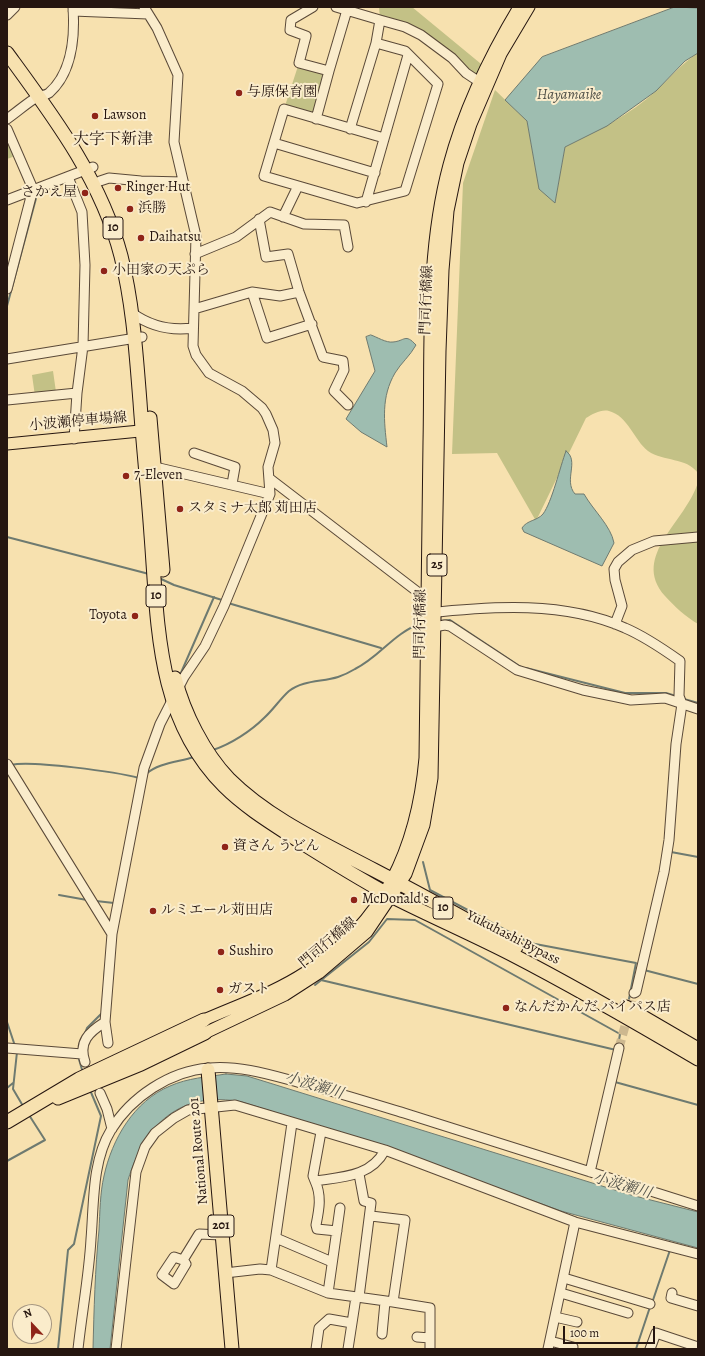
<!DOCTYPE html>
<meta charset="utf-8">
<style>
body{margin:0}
#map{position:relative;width:705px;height:1356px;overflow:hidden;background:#f7e1af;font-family:Alegreya,serif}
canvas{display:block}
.frame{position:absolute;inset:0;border:8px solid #261610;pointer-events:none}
.north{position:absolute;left:12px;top:1304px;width:40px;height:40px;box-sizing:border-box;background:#faeccb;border:1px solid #a59680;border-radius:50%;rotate:338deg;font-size:11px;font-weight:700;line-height:16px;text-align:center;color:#261610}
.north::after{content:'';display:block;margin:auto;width:14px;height:18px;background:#8f2418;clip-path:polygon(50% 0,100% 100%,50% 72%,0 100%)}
.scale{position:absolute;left:563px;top:1326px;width:92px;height:18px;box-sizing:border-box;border:2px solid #261610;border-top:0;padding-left:5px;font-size:12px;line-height:14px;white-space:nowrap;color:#261610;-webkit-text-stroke:3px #faeccb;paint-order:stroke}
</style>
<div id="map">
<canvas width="705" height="1356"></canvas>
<div class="frame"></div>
<div class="north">N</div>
<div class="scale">100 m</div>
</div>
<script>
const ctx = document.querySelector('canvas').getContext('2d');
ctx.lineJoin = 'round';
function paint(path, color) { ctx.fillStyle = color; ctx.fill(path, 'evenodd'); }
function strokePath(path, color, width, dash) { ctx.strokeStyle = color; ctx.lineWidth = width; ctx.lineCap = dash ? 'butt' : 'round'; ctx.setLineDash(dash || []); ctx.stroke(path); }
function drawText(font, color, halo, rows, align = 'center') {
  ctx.font = font + ' Alegreya,"Noto Serif JP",serif'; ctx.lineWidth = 4; ctx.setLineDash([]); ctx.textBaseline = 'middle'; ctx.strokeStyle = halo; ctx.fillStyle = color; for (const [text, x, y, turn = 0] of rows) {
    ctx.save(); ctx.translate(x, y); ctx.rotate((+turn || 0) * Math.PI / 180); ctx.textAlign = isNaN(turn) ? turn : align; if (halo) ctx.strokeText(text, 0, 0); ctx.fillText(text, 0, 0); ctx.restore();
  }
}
const green = new Path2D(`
 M379 7H412L486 68 478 82 437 47 380 20Z
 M698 53V473C686 457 664 462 648 451 634 440 628 416 609 411 601 409 593 414 586 418L536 521 497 453 452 454 463 183 495 90 527 121 539 188 555 203 565 147C597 131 630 115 657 90 671 77 682 63 698 53Z
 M299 63 329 71 316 119 284 109Z
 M7 129 18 155 7 159Z
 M53 371 56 392 35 396 32 375Z
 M698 482V624C686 617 674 606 665 596 630 556 687 521 698 482Z`);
const water = new Path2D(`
 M675 7 698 8V53L685 61 656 91 607 126 565 147 555 203 539 189 527 121 505 100 542 57Z
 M371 335C377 337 386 343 393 342 405 341 405 333 416 345 410 356 401 363 395 373 381 397 384 421 387 447L361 432 346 419 375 371 366 337Z
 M566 451C580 461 563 480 575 494H584C593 510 611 526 614 543L602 566 524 532 522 528C527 520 537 521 543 514 552 502 560 467 566 451Z
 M226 1074 247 1076 631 1195 698 1212V1248L561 1211 383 1146 242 1102C180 1090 145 1124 128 1180L110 1349H93C94 1309 95 1270 99 1230 100 1212 100 1193 104 1176 112 1139 134 1101 170 1086 188 1078 207 1077 226 1074Z`);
const stream = new Path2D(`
 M7 306 38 191
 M7 537 149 574
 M159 578 174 585 222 600
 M228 603 381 648
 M438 621 450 620 521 667
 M526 668 625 693H666L676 696
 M180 675 214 597
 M684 699 698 703
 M213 750C231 744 251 731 264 718 273 710 280 699 289 691 303 680 322 682 338 677 344 675 350 672 355 669 380 657 393 633 422 623
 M11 765C30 760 117 772 139 778
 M146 774C158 763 178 762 194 757
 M671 852 698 857
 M423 862 430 890 530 943 636 963 629 999
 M59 895 87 900
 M96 901 114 903
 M644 970 698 984
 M321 980 616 1050
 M104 982 105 969
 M315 985 369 942 387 919 415 920 620 1034 618 1046
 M7 1022 15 1046
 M85 1033 87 1028 101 1014
 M17 1052 13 1089 23 1106
 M78 1056 83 1073
 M615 1082 698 1105
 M7 1088 13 1083
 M7 1161 45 1140 29 1115
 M652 1303 670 1250
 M58 1349 68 1250 74 1244 101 1116 90 1090
 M636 1349 650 1307`);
const minorTunnel = new Path2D(`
 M619 1048 634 993`);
const minor = new Path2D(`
 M313 7 291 20 290 30 306 36 299 63 329 71 316 119
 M336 7 380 20 376 43 405 51 438 84 405 191 357 203 264 176 284 109 384 138
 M73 11 148 14
 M7 15 15 7
 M380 20 405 27 421 35 452 58 466 73 484 85
 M329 71 347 10
 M7 119C17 112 27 103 37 97 41 95 45 96 49 93 72 73 75 36 73 7
 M7 129 33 189 7 289
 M350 129 376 43
 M274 143 375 173
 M68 177 82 212 85 265 83 346 77 393 74 439
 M100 181 109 178 141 181 183 182
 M7 200 93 167
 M366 202 408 55
 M283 217 298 186
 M259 219 266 257 288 254 299 292 323 357 343 361 344 370 334 391 348 405
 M195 254 236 237 270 212 304 224 344 225 348 247
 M252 292 267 338 312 324
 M194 309 252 292 280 296 299 292
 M132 313C150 326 171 331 193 328
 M7 359 142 337
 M7 400 77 393
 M194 453 235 467 232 484
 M155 467 270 494
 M269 478 419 593 429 604
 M428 613C492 606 565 601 625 628 644 636 663 649 680 661L679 696 682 704 676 744 669 840 664 872 636 992 634 993
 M615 624 622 606 615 580 614 569 618 562 632 550 654 541 698 537
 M428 628 445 625 450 626 517 670 583 690 617 697 631 700 665 698 698 709
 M7 764 112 934
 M108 1043 105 1022 112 934 144 768 160 724 184 677 205 646 224 606 270 494 268 467 275 443 273 430 266 414 262 408 242 391 209 373 196 355 193 346 196 236 174 142 178 75 157 28 144 7
 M7 1048 82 1054
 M85 1062C78 1042 89 1032 105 1022
 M100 1093 107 1109 112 1129
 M590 1172 619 1048
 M359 1174 364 1201 371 1203 359 1297
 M315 1181 313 1176 321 1132
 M337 1231 317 1229 316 1225C319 1210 322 1196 315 1181 342 1177 371 1177 385 1150
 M276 1238 332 1262
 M183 1260 186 1264 174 1284 162 1275 174 1257 183 1260 199 1234 222 1235
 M271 1270 292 1123
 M225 1273 260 1269 271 1270 328 1293 393 1302 405 1220 371 1216
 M564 1278 650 1304
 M328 1293 340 1208
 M561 1293 628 1313
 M672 1293 671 1298 698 1306
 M393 1302 430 1308V1349
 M555 1317 577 1322
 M382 1334 385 1302
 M417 1337 430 1338
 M550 1341 573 1347
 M78 1349C82 1312 89 1275 91 1239 94 1203 92 1161 111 1130 131 1097 170 1071 209 1068 242 1065 274 1076 305 1084 339 1093 371 1103 404 1113 502 1144 600 1175 698 1206
 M116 1349 136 1172 145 1147 155 1133 174 1118 188 1110 235 1105 385 1150 575 1222 698 1254
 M316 1349 319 1328 329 1319 352 1323
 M348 1349 356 1297
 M548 1349 575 1222
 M650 1349 656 1333 698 1347`);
const major = new Path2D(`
 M7 444 150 430
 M204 1020C238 1005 274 993 306 972 384 922 417 848 425 758 427 653 427 547 429 442 431 350 425 254 449 165 464 108 489 57 519 7
 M205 1033 285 995 319 973 367 932 406 874 424 825 432 778 440 351 443 270 448 211 458 163 471 124 501 54 529 7`);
const highway = new Path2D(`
 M7 53C53 116 101 179 121 256 133 304 136 352 140 402 143 446 148 491 151 535 158 624 156 718 224 786 246 808 273 824 299 841 331 861 364 882 397 899 435 918 474 935 511 954 575 987 637 1023 698 1059
 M150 418 163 570
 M175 678C184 713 204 753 229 779 269 819 325 844 374 870 422 895 469 921 516 947
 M626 1007 698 1049
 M208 1070 232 1349
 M58 1098 141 1064 205 1033
 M7 1122 79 1079 204 1020`);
const markers = [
 [239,93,4,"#8f2418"],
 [95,116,4,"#8f2418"],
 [118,188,4,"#8f2418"],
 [85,193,4,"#8f2418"],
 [130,209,4,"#8f2418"],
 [141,238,4,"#8f2418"],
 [104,271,4,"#8f2418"],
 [126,476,4,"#8f2418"],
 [180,509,4,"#8f2418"],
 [135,616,4,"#8f2418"],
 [225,847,4,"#8f2418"],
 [354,900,4,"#8f2418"],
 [153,911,4,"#8f2418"],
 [221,952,4,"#8f2418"],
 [220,990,4,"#8f2418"],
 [506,1008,4,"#8f2418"]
];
const shields = [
 [113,228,20],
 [437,565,20],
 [156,596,20],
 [443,908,20],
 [221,1226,26]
];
const shieldNames = [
 ["10",113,228],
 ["25",437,565],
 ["10",156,596],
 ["10",443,908],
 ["201",221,1226]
];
const poiNames = [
 ["与原保育園",247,93],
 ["Lawson",103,116],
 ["Ringer Hut",126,188],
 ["さかえ屋",77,193,"right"],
 ["浜勝",138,209],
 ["Daihatsu",149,238],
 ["小田家の天ぷら",112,271],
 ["7-Eleven",134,476],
 ["スタミナ太郎 苅田店",188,509],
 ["Toyota",127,616,"right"],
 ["資さん うどん",233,847],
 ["McDonald's",362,900],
 ["ルミエール苅田店",161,911],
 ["Sushiro",229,952],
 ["ガスト",228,990],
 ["なんだかんだ バイパス店",514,1008]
];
const streetNames = [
 ["門司行橋線",427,300,-88],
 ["小波瀬停車場線",78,422,-5],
 ["門司行橋線",421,624,-89],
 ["Yukuhashi Bypass",513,938,27],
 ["門司行橋線",328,943,-40],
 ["National Route 201",199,1151,-95]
];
const waterNames = [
 ["Hayamaike",569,95],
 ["小波瀬川",314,1086,17],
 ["小波瀬川",622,1186,16]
];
const quarterNames = [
 ["大字下新津",113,140]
];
paint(green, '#c3c186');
paint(water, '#9ebdb0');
strokePath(water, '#6e7a70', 1);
strokePath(stream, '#6e7a70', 2);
strokePath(minorTunnel, '#cdb88f', 9, [9, 4.5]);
strokePath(minor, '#5a4938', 11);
strokePath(major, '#261610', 13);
strokePath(highway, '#261610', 15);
strokePath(minor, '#faeccb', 9);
strokePath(major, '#f7e1af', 11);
strokePath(highway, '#f7e1af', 13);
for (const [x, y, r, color] of markers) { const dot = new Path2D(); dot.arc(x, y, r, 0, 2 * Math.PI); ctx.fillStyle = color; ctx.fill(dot); strokePath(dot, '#faeccb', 1.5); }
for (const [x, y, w] of shields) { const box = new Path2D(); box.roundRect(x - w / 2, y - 11, w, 22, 3); ctx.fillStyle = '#faeccb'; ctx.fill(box); strokePath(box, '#261610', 1); }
drawText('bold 13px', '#261610', null, shieldNames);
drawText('14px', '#261610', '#faeccb', poiNames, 'left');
drawText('14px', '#261610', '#faeccb', streetNames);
drawText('italic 15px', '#505048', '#faeccb', waterNames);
drawText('16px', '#261610', '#faeccb', quarterNames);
</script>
